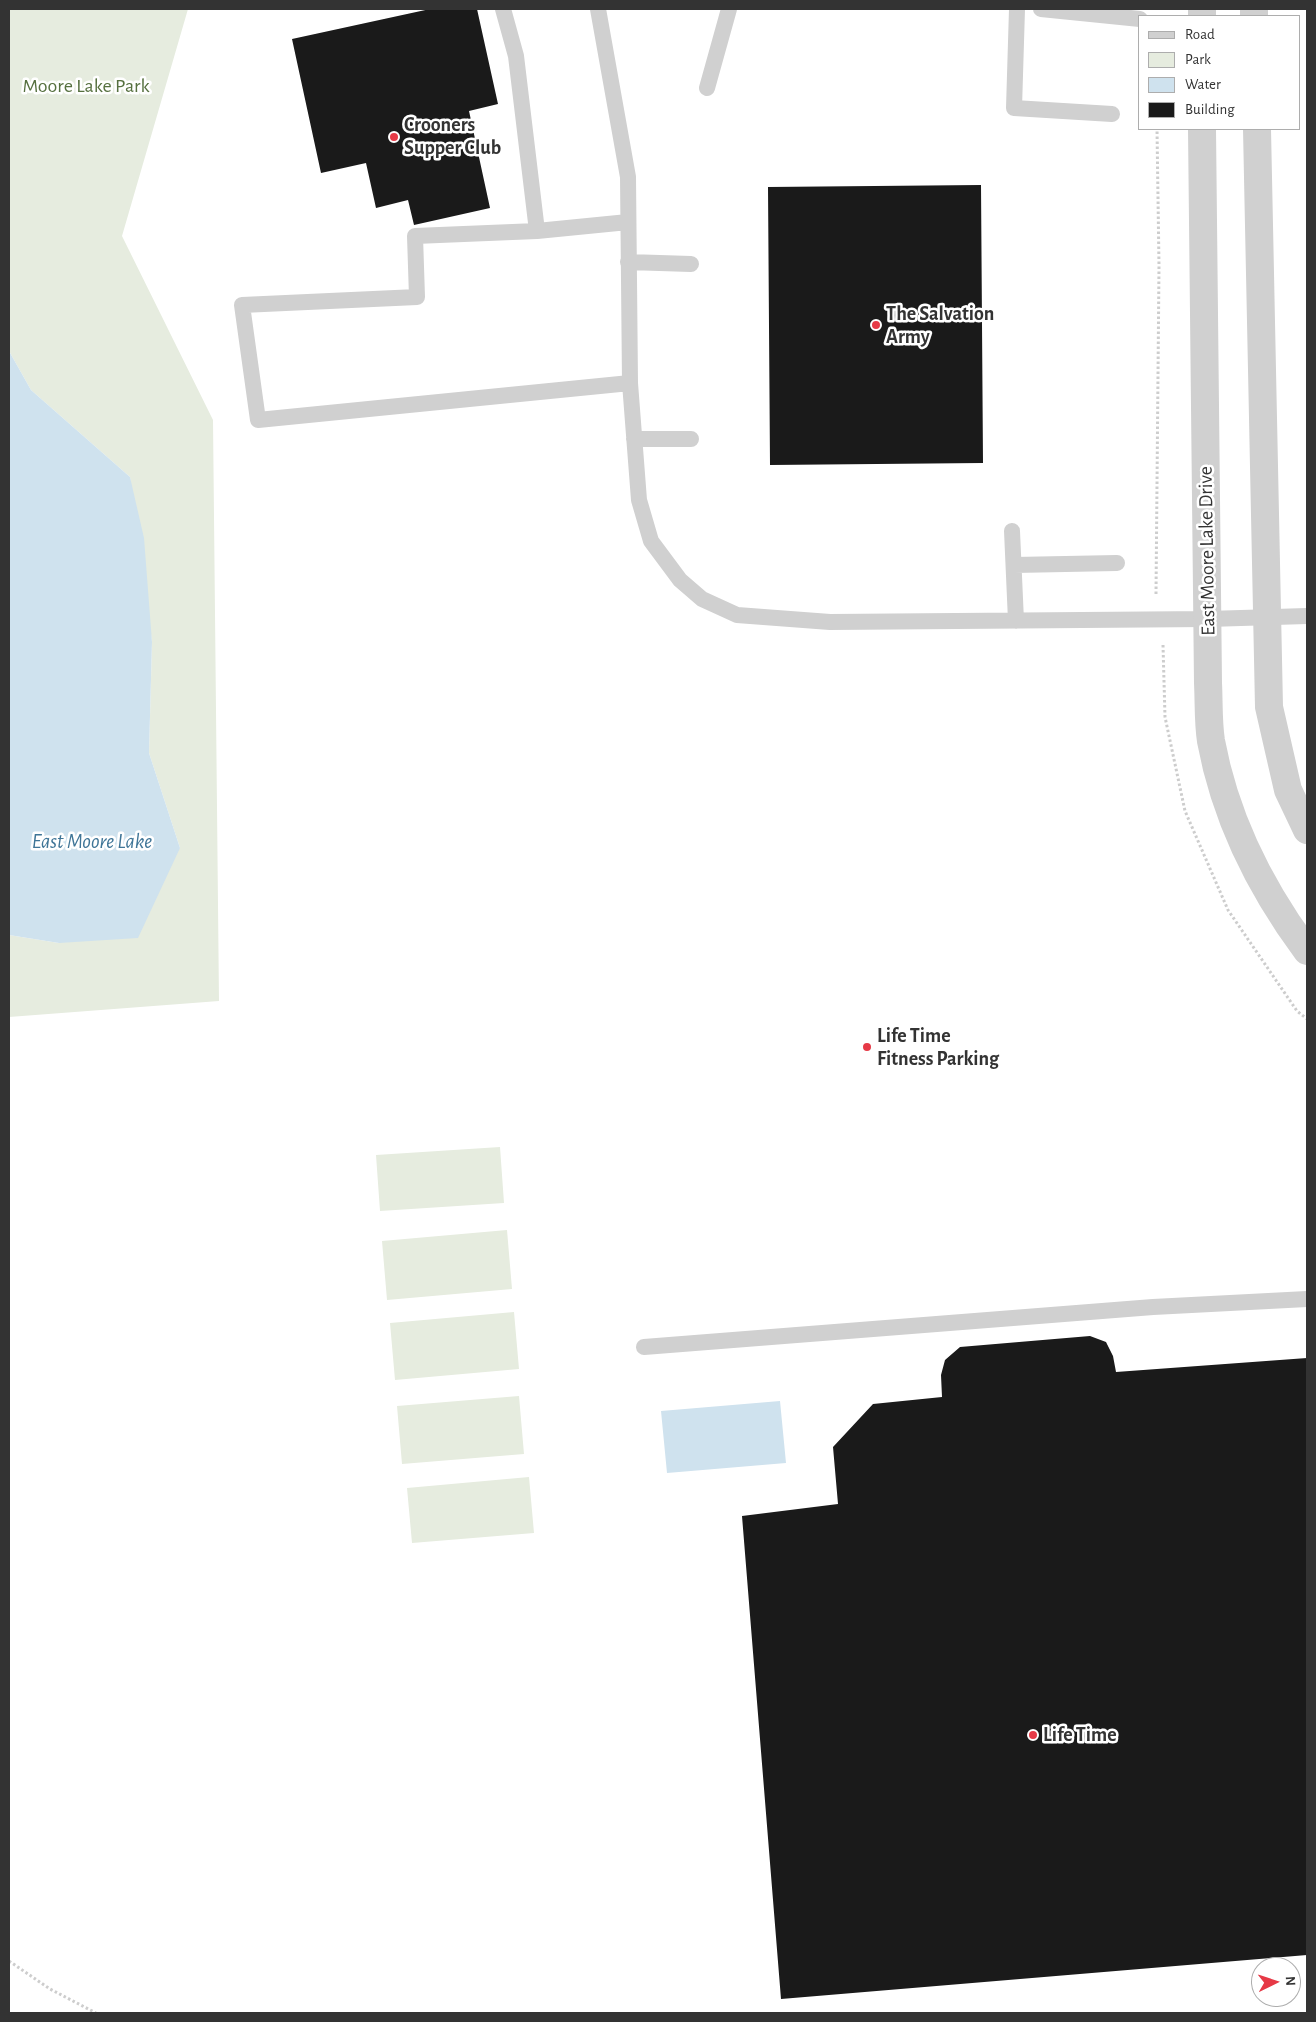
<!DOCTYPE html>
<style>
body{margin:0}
#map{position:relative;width:1316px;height:2022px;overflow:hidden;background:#fff;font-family:"Alegreya Sans",sans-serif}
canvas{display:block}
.frame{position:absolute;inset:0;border:10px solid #333;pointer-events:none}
.legend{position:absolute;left:1138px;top:15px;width:162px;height:115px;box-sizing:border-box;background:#fff;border:1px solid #adadad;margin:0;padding:6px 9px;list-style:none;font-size:15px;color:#333}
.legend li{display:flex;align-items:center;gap:10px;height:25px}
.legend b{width:25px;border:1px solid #adadad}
.north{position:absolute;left:1251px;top:1957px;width:50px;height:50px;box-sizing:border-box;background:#fff;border:1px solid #adadad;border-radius:50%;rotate:86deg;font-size:14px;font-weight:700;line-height:20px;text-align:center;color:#333}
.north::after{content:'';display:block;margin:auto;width:18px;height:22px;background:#e63946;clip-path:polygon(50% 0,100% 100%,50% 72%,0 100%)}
</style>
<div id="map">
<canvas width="1316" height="2022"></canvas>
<div class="frame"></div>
<ul class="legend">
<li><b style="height:6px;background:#d0d0d0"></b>Road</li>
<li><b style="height:14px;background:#e6ecdf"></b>Park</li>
<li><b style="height:14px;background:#cfe2ee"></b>Water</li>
<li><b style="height:14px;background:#1a1a1a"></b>Building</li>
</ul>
<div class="north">N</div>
</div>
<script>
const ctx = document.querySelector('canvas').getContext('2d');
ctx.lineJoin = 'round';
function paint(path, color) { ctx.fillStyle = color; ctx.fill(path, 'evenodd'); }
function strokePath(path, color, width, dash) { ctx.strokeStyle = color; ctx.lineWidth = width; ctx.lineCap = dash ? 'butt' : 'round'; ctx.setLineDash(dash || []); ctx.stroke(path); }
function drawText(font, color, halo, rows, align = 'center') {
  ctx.font = font + ' "Alegreya Sans",sans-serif'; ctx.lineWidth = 5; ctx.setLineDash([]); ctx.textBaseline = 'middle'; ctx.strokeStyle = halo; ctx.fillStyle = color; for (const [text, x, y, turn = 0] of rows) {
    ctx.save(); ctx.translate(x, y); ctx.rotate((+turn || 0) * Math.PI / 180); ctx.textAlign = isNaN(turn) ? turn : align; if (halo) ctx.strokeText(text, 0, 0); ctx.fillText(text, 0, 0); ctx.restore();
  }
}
const green = new Path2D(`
 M9 9H188L122 236 213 420 219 1001 9 1017V935L59 943 180 848 149 753 152 642 130 477 31 390 9 351Z
 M500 1147 504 1203 380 1211 376 1155Z
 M507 1230 512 1289 387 1300 382 1241Z
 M514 1312 519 1369 395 1380 390 1323Z
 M519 1396 524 1454 402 1464 397 1406Z
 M529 1477 534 1533 412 1543 407 1488Z`);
const water = new Path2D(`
 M9 351 31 390 130 477 144 538 152 642 149 753 180 848 138 938 59 943 9 935Z
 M780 1401 786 1463 667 1473 661 1411Z`);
const building = new Path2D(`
 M430 9H477L498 104 469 111 490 208 414 225 408 200 376 208 366 163 321 173 292 39Z
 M981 185 983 463 770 465 768 187Z
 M1090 1336 1106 1342 1113 1356 1116 1372 1307 1358V1955L781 1999 742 1516 838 1504 833 1447 873 1404 942 1397 941 1375 945 1360 960 1347Z`);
const path = new Path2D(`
 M1156 594 1159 266 1157 129
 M1163 645 1165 717 1185 811 1228 910 1297 1011 1307 1019
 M9 1961 50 1989 96 2013`);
const service = new Path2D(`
 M503 9 516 56 537 231 415 236 417 297 242 305 258 420 630 383
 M598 9 628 177 630 383 639 500 651 541 680 580 702 599 737 615 830 622 1208 619 1307 616
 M1017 9 1014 108 1112 114
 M1041 9 1140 19
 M707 88 729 9
 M537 231 628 222
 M628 262 691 264
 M634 439H691
 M1012 531 1016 621
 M1014 565 1117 563
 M644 1347 1153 1307 1307 1299`);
const tertiary = new Path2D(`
 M1254 9V16
 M1202 16V9
 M1202 129 1208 683C1209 702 1208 722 1211 741 1225 817 1261 889 1307 951
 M1257 129 1269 707 1288 790 1307 830`);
const markers = [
 [394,137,5,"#e63946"],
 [876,325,5,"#e63946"],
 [867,1047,5,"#e63946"],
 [1033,1735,5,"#e63946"]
];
const parkNames = [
 ["Moore Lake Park",86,86]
];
const poiNames = [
 ["Crooners",404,125],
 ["Supper Club",404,148],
 ["The Salvation",886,314],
 ["Army",886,337],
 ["Life Time",877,1036],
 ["Fitness Parking",877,1059],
 ["Life Time",1043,1735]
];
const streetNames = [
 ["East Moore Lake Drive",1207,551,-91]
];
const waterNames = [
 ["East Moore Lake",92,842]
];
paint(green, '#e6ecdf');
paint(water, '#cfe2ee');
paint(building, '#1a1a1a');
strokePath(path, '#cdcdcd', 3, [2.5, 2.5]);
strokePath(service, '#d0d0d0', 16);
strokePath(tertiary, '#d0d0d0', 28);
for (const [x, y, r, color] of markers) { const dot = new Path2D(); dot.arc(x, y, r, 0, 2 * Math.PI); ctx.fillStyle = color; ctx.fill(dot); strokePath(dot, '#fff', 2); }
drawText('20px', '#56703f', '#fff', parkNames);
drawText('bold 20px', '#333', '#fff', poiNames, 'left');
drawText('20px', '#333', '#fff', streetNames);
drawText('italic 21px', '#3f7597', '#fff', waterNames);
</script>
